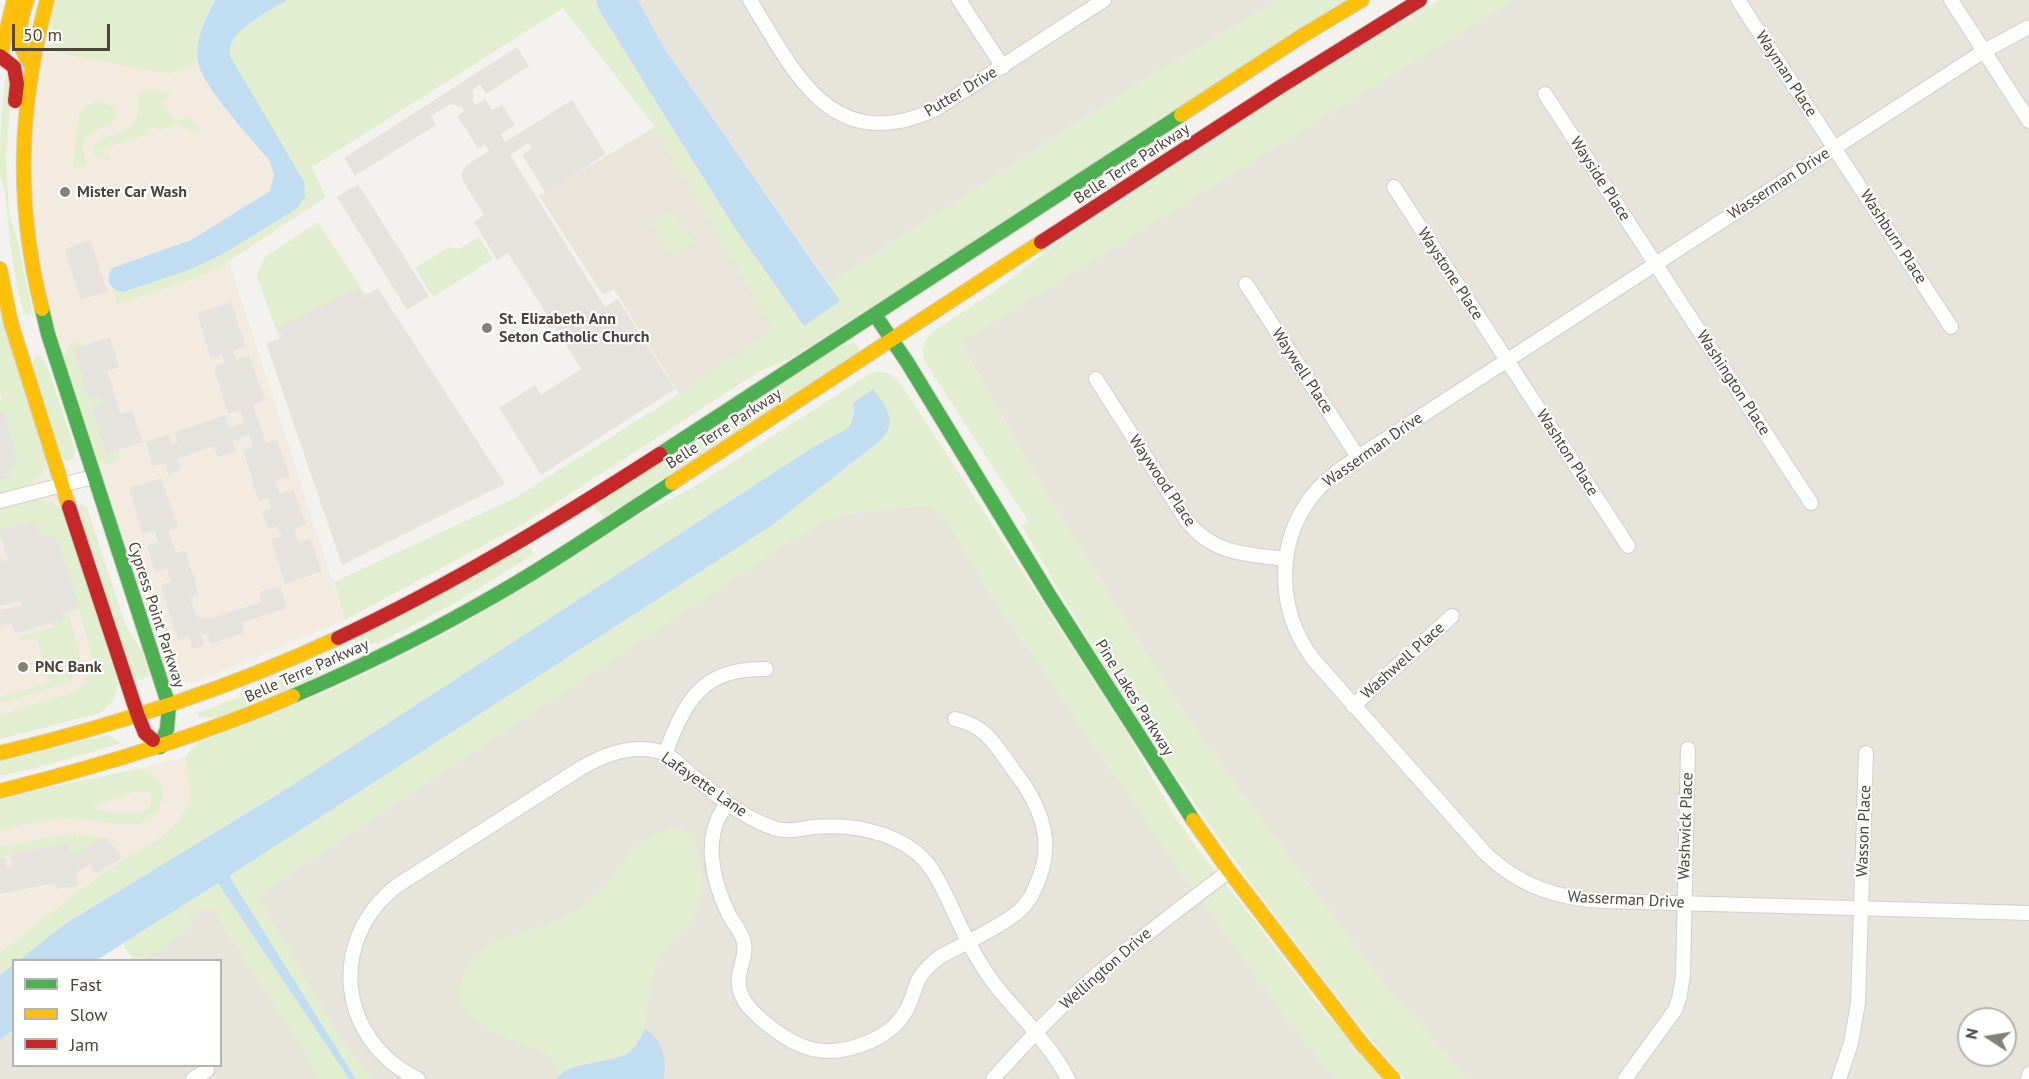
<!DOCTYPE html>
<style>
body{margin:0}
#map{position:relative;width:2029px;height:1079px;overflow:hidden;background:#f4f2ee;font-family:"PT Sans",sans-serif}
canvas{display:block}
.legend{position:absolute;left:12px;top:959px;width:210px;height:108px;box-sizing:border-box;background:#fff;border:2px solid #b7b4b0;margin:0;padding:8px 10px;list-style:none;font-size:18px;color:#4b4439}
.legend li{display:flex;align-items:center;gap:12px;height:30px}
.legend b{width:30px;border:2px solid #b7b4b0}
.north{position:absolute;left:1957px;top:1007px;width:60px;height:60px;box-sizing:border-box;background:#fff;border:2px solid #b7b4b0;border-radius:50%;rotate:282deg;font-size:16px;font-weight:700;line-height:24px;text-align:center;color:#4b4439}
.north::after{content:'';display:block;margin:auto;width:21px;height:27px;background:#868178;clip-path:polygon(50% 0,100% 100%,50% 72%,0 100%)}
.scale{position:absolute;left:12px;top:24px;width:98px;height:27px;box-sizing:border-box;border:3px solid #4b4439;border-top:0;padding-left:8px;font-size:18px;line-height:21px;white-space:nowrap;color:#4b4439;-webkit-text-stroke:4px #fff;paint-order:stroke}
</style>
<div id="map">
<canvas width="2029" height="1079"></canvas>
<ul class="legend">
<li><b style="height:8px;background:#4caf50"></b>Fast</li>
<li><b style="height:8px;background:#ffc107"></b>Slow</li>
<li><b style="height:8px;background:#c62828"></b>Jam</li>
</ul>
<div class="north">N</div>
<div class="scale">50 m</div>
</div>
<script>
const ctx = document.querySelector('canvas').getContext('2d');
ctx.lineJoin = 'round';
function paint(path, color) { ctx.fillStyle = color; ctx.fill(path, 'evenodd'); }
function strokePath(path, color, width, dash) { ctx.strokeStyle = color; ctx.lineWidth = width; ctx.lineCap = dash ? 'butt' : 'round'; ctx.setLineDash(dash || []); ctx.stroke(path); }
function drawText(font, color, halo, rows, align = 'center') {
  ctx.font = font + ' "PT Sans",sans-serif'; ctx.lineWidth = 4.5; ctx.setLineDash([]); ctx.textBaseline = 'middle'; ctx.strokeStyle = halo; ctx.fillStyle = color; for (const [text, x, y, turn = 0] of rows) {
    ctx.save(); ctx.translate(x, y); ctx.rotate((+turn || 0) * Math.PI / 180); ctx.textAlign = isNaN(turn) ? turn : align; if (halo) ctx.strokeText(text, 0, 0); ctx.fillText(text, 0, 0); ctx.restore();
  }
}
const residential = new Path2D(`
 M638 0H1279L1132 87 829 284 664 48Z
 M1512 0H2029V1079H1468L1380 979 1303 876 1184 713 1046 493 960 342ZM1969 1019H2005V1055H1969Z
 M926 505 935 509 944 517 998 605 1185 877 1288 1020 1336 1079H373L341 1041 257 895 801 534 830 518 848 514Z
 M210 905 304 1050 318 1079H0V1040L13 1030 14 1066H220V960H142L192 927 188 918Z`);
const commercial = new Path2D(`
 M48 27 171 74 197 61 205 81 269 160 274 175 270 191 191 240 112 268 108 283 117 305 202 276 229 261 345 620 196 682H182L175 679 167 671 43 291 30 178 34 96Z
 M0 310 118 685 112 703 100 713 0 739Z
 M185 757 191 800 179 820 158 839 121 861 76 893 0 953V798L100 778Z`);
const education = new Path2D(`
 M655 127 774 330 679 394 614 289 603 295 539 196Z`);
const green = new Path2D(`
 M56 0H215C204 22 199 36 197 61L171 74 87 59 56 51C42 36 51 17 56 0Z
 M287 0H596L599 10 731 222 840 301 829 284 1132 87 1279 0H1348L790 359 760 371 523 524 345 620 334 582 515 498 679 394 773 330 655 127 563 8 312 167 326 197 229 261 202 276 117 305 111 288 116 290 296 209 230 56C225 31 269 12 287 0Z
 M1439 0H1512L960 343 1046 493 1184 713 1303 876 1380 979 1468 1079H1405C1367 1037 1334 992 1300 948 1197 814 1104 672 1022 526L1028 521 925 362C920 348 924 340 934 331L998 289 1053 246 1292 90Z
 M6 75 12 86 6 157 9 213 18 243 32 311 30 315 24 313C13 276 9 237 6 199 5 190 1 181 0 172 0 145 1 101 6 75Z
 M148 89 169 93V97L162 102 176 122 188 117 197 126 196 130 192 131 177 124 157 131 155 127 147 129 149 134 99 150 110 157 108 160 97 158 93 152C96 131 125 140 134 123 139 116 138 103 139 94Z
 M97 102 110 105C131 124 93 126 85 139 79 149 87 157 86 166L73 167 78 121 79 115 86 105Z
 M673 210 694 243 672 257 651 224Z
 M318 223 366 295 365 299 359 289 278 328 282 338H279L257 276 261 264 265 257 315 224Z
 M479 237 493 259 433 297 415 268 449 247 459 249Z
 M0 310 45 457C46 484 22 488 0 493V480L11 477 9 468 12 466 4 411 0 412V401L3 400 0 389Z
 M76 341 84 346 74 349 89 398 100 397 101 404 92 408 107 453 117 450 119 451V458L112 464 103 463 97 458 64 358 70 343Z
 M855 342 860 351 604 517 593 505 823 357 844 345Z
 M37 355 41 356 48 368 75 450 74 459 67 461 62 457 32 364 35 357Z
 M878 371 892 375 903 387 1126 731 1172 812 1199 851 1240 902 1315 1000 1382 1079H1336L1288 1020 1185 877 998 605 944 517 935 509 926 505 848 514 830 518 801 534 257 895 341 1041 373 1079H356L229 876 771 526 876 444 854 414 851 424 847 429 815 446 758 483 288 788 65 924 19 960H14L13 965 0 975V953L76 893 121 861 158 839 179 820 191 800 185 757 198 743 328 691 390 662 460 626 636 517 692 488 871 373Z
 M37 500C50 500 58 505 65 516L117 680C119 696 111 703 100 713L0 739V715L75 692 84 682 91 667 92 659 88 640 61 549 44 533 37 532 33 521 0 530 2 538 0 540V509Z
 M82 504 87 507 125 624 142 651 149 672 148 677 143 680 137 679 134 676 79 510 80 505Z
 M530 546 534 554 453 604 377 644 375 642 330 665 312 679 220 717 199 718 197 713 242 696 346 651 360 637Z
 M62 610 68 612 80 655 78 668 72 679 59 686 0 703V697L49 683 37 638 19 641 18 637 53 627 52 623 63 620 61 612Z
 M108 735 118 741 119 744 44 766 0 776V761Z
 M137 769C146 771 155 774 160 782 163 789 163 797 160 805 148 839 99 818 72 818 48 818 24 825 0 831V798ZM134 792H150C160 824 111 811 95 809L94 806Z
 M671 827 683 829 691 835 696 842 702 875 703 894 692 921 669 943 657 962 650 986 645 1029 641 1038 630 1052 560 1074 557 1063 550 1056C518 1039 440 1025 464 972 471 958 481 947 496 941 522 930 552 927 576 910 587 902 598 892 607 883 620 868 629 849 646 839 653 834 663 831 671 827Z
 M71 834H76L77 837H79V834L116 840 117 842 104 839 80 853 72 854 69 843 0 857V847L50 837Z
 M218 882 349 1079H318L304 1050 210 905 188 918 193 927 142 960H133L123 944Z`);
const parking = new Path2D(`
 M517 47 529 66 486 94 480 84 473 90V101L475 105 485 99 492 110 502 104 515 125 501 134 505 142 572 100 606 154 546 193 522 155 532 148 528 143 510 155 605 307 618 299 675 389 541 475 499 408 535 385 541 395 581 369 508 253 497 260 474 222 484 215 463 181 461 174 467 165 489 151 485 144 478 148 457 116 464 111 461 107 450 104 431 116 436 125 355 176 344 158Z
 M358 184 429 296 407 310 337 197Z
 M90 240 107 291 81 300 64 249Z
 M359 288 365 299 366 295 378 288 505 484 342 565 266 343 282 338 278 327Z
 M231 302 246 347 233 351 236 359 249 355 265 400 253 405 266 443 277 439 290 476 275 481 280 494 293 489 306 525 294 529 298 542 310 538 322 571 285 584 271 540 281 536 277 526 268 529 262 512 271 508 268 498 259 501 243 450 253 447 249 435 233 441 236 451 218 457 214 446 177 459 181 470 168 474 165 463 153 466 146 442 168 434 172 444 177 442 175 432 225 415 229 428 244 422 240 410 228 414 214 367 224 363 222 355 211 359 197 313Z
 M110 337 119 367 107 371 121 414 132 411 143 442 106 453 92 407 101 404V397L89 399 74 349Z
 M4 411 18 464 9 468 11 477 0 480V412Z
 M161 478 178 527 168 531 176 553 185 550 199 595 190 598 197 617 208 619 262 602 259 592 280 586 287 608 241 623 244 633 210 644 207 633 201 635 204 645 193 649 189 636 178 640 160 585 171 581 167 568 155 572 147 546 158 542 155 531 143 534 129 488Z
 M34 521 37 532 54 538 61 549 79 608 68 612 63 610 61 612 63 620 15 633 11 623 0 626V610L20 606 22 604 19 601 0 606V562L7 560 9 557 6 554 0 530Z
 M104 838 109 841 122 858 96 874 89 865 76 873 78 886 56 889 55 883 0 894V857H4L7 867 12 866 10 855 69 843 72 854H76Z`);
const water = new Path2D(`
 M215 0H287C269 12 225 31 230 56L304 182 305 197 296 209 223 254 191 269 123 292C109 289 105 281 112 268L191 240 270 191 274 175 269 160C251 138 202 86 198 62 194 40 206 19 215 0Z
 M596 0H638L664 48 840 301 804 326 731 222 599 10Z
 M873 389C888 409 900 424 876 444L771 526 229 876 356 1079H349L218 883 97 960H19L65 924 288 788 758 483 815 446 847 429 851 424 854 414 853 403Z
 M13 965V1030L0 1040V975Z
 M645 1029C661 1038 669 1061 663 1079H556C568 1061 611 1064 629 1053 636 1048 641 1037 645 1029Z`);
const street = new Path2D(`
 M750 0C796 75 832 157 936 109L1104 0
 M959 0 1003 67
 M1738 0 1951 327
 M1951 0 2029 121
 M2029 27 1984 51 1358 457C1344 467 1329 476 1318 489 1275 537 1275 608 1313 659L1485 853C1519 886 1558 899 1605 901L2029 913
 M1545 94 1811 503
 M1394 187 1628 546
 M1246 284 1358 457
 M1096 379 1187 521C1214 555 1246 554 1286 559
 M0 501 93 477
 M1353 706 1452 616
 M665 754C686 699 702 668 766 669
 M728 803C701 835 712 880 729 915 734 924 742 932 744 943 747 958 736 972 739 987 742 1002 752 1011 762 1020 797 1050 826 1061 871 1041 889 1033 904 1019 911 1000 914 993 915 985 919 979 924 969 933 962 941 956 963 944 1003 926 1020 910 1030 901 1035 890 1039 878 1055 839 1039 803 1015 772 995 746 989 727 955 719
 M193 1079 207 1070
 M418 1079C337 1040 327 939 398 885L581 768C605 754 636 743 664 753 673 757 682 767 689 773 716 794 743 819 777 829 790 832 801 829 813 827 848 824 889 830 917 853 935 868 943 890 953 910 965 937 978 963 996 986 1020 1016 1050 1044 1068 1079
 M993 1079C1025 1043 1059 1007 1096 975 1139 939 1184 905 1229 871
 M1625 1079 1675 1010 1679 999 1683 975 1688 749
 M1839 1079 1851 1043 1858 1003 1866 753
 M2028 1079 2029 1074`);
const fast = new Path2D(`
 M42 309 48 334 169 706 167 729 160 747 153 740
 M875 315 907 362 1051 598 1193 820
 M660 454 1181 115
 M293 696C356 669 418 639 478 605 545 568 608 524 672 483`);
const slow = new Path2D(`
 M27 0C19 24 14 43 31 64
 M0 58 14 0
 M1181 115 1302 36 1362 0
 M0 269 11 323 69 507
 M42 309C15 202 19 106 47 0
 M672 483 1041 242
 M0 753C117 725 228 689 338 638
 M0 791C100 766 199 737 293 696
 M1193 820 1229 871 1362 1044 1393 1079`);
const jam = new Path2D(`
 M0 56 14 67 17 84 15 101
 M1041 242 1280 87 1420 0
 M69 507 138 716 145 733 153 740
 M338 638C451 585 556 521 660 454`);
const markers = [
 [65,192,6,"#868178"],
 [487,328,6,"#868178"],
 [23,667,6,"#868178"]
];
const streetNames = [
 ["Wayman Place",1786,74,57],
 ["Putter Drive",961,92,-31],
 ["Belle Terre Parkway",1132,164,-33],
 ["Wayside Place",1600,179,57],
 ["Wasserman Drive",1779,184,-33],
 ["Washburn Place",1893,237,57],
 ["Waystone Place",1450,274,57],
 ["Waywell Place",1302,371,57],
 ["Washington Place",1733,383,57],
 ["Belle Terre Parkway",724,429,-33],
 ["Wasserman Drive",1373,450,-35],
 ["Washton Place",1567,453,57],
 ["Waywood Place",1162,481,56],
 ["Cypress Point Parkway",156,615,72],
 ["Washwell Place",1403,661,-42],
 ["Belle Terre Parkway",307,671,-24],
 ["Pine Lakes Parkway",1134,698,58],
 ["Lafayette Lane",704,785,35],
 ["Washwick Place",1686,826,-88],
 ["Wasson Place",1864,831,-88],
 ["Wasserman Drive",1626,900,3],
 ["Wellington Drive",1106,969,-41]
];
const poiNames = [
 ["Mister Car Wash",77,192],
 ["St. Elizabeth Ann",499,319],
 ["Seton Catholic Church",499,337],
 ["PNC Bank",35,667]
];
paint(residential, '#e7e4dc');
paint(commercial, '#f3ebdf');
paint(education, '#eae5da');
paint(green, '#e1eecf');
paint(parking, '#e6e3df');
paint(water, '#c0ddf1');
strokePath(street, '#d2d0cb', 16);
strokePath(fast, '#d3cfc5', 16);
strokePath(slow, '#d3cfc5', 16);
strokePath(jam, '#d3cfc5', 16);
strokePath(street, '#fdfdfc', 14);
strokePath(fast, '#4caf50', 14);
strokePath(slow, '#ffc107', 14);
strokePath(jam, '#c62828', 14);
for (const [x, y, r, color] of markers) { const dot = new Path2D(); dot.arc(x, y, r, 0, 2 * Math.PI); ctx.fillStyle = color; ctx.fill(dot); strokePath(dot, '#fff', 2); }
drawText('16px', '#4b4439', '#fff', streetNames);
drawText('bold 16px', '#4b4439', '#fff', poiNames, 'left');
</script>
